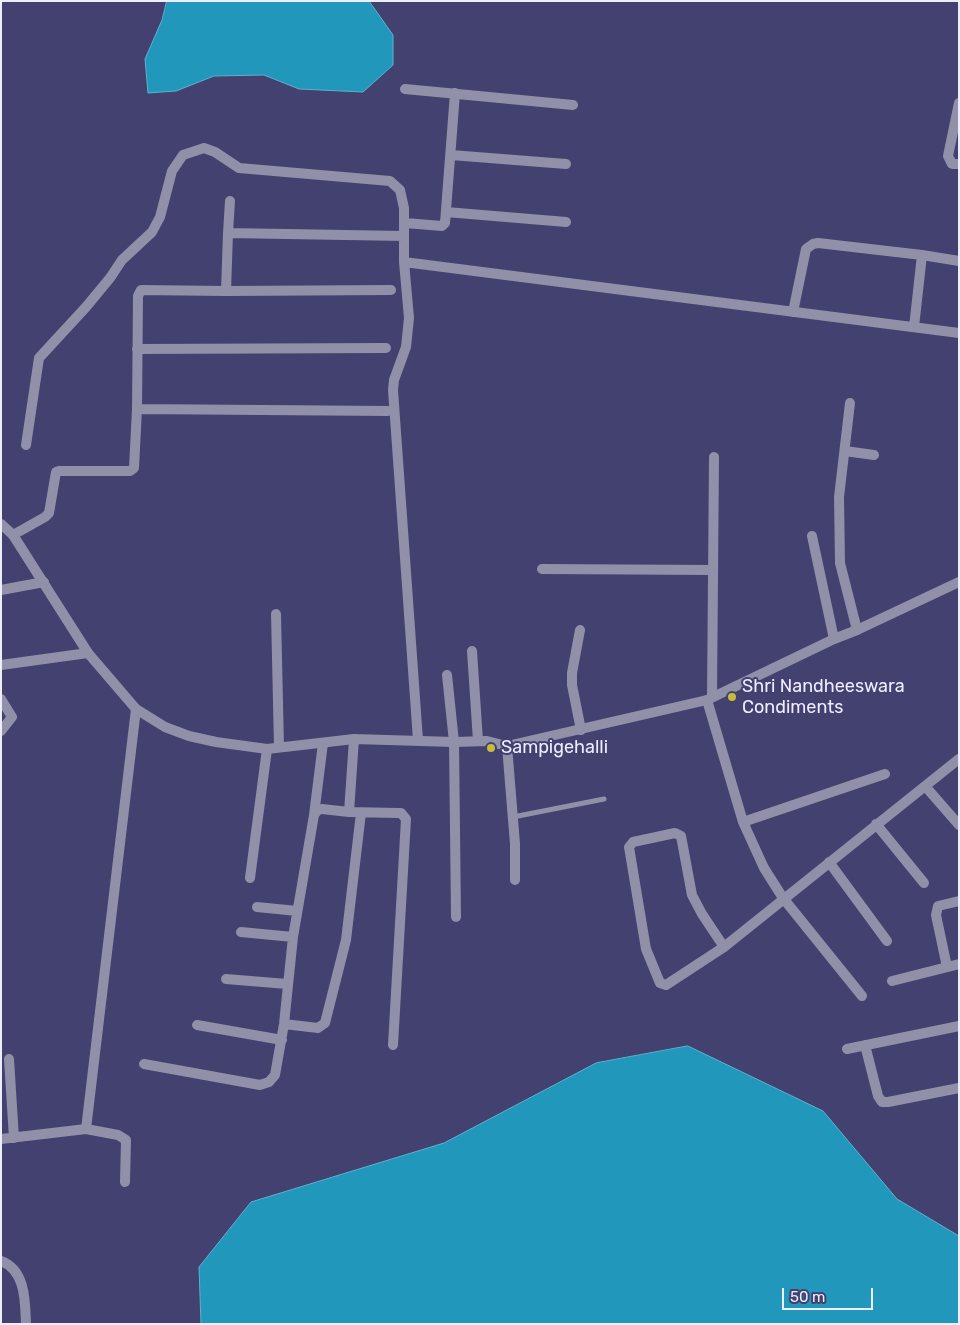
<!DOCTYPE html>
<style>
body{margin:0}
#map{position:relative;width:960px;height:1325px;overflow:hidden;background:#43416f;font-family:Rubik,sans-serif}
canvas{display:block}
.frame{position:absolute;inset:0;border:2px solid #ededff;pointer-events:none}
.scale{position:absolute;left:782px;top:1288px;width:91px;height:22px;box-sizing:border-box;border:2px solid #ededff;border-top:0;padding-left:6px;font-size:15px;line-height:18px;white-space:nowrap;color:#ededff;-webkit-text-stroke:4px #43416f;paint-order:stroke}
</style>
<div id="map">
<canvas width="960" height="1325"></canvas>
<div class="frame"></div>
<div class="scale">50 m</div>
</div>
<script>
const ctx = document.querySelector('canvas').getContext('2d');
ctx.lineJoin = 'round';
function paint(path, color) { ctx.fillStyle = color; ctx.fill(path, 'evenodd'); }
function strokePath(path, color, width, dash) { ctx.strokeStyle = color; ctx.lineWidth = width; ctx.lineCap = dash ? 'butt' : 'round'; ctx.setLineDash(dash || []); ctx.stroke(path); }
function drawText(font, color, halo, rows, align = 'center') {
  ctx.font = font + ' Rubik,sans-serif'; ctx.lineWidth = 4; ctx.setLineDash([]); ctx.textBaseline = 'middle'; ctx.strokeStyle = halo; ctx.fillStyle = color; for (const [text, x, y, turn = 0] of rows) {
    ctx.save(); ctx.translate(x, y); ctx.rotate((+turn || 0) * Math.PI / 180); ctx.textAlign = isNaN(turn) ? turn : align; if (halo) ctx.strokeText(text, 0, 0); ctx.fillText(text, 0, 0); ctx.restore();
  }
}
const water = new Path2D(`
 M167 1H369L393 35V65L363 92 299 89 264 75 214 76 176 91 148 93 145 59 162 20Z
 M688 1046 823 1111 897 1199 959 1236V1324H201L199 1267 251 1202 444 1143 596 1063Z`);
const service = new Path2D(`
 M513 817 604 799`);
const minor = new Path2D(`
 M405 89 573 105
 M959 103 948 156 952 164H959
 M451 155 566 164
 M446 212 566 222
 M405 223 442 226 445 223 455 93
 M228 233 230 201
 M404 262 959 333
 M226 291 391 290
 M793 312 806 249 813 244 818 243 922 255
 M914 327 922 255 959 261
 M137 349 386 348
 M850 403 839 497 840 563 857 630
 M137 409 388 411
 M26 445 39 358 86 307 110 278 122 260 152 232 160 217 172 171 183 155 204 148 215 152 239 168 390 181 400 190 404 208V262L409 318 406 347 394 380 393 390 418 740
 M845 451 874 455
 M13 535 45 517 49 513 56 472 59 471H130L134 468 137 409 138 296 141 290 226 291 228 233 404 236
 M812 536 834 639
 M542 569 713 570
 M1 590 44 582
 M276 614 279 747
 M580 630 572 673V685L581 730
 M472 651 478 741
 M1 665 88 653
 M447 675 454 742 456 917
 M712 697 714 457
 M1 699 12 717 1 731
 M707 700 743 822 764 868 783 898 862 996
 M507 746 515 844V880
 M925 786 959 825
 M349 812 354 739
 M314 815 323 743
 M743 822 885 774
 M876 824 924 883
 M829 862 887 941
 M250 878 267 749
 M257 907 297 911
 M241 932 293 937
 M724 947 702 914 692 895 681 836 675 833 633 842 629 847 646 949 660 983 666 985 724 947 959 759
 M947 967 936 915 938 906 959 901
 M226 979 287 984
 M892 981 959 964
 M284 1024 318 1028 325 1023 346 940 361 813
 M197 1025 282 1040
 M865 1045 878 1096 882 1102H888L959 1088
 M847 1049 959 1026
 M9 1059 14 1138
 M144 1064 260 1085 269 1082 275 1075 284 1024 293 937 314 815 318 810 322 809 349 812 398 813H401L406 819 393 1045
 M86 1129 118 1135 126 1140 125 1182
 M1 1139 86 1129 136 709
 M1 1261C26 1270 25 1302 26 1324`);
const tertiary = new Path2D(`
 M1 524 13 535 88 653 136 709 165 727 189 736 216 742 267 749 354 739 454 742 487 741 507 746 707 700 834 639 857 630 959 582`);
const markers = [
 [732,697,5,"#c7bb3c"],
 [491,748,5,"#c7bb3c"]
];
const poiNames = [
 ["Shri Nandheeswara",742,687],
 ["Condiments",742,708],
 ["Sampigehalli",501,748]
];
paint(water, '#2097bb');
strokePath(water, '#5eb1cf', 1);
strokePath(service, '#9090a8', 5);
strokePath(minor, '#9090a8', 10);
strokePath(tertiary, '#9090a8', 10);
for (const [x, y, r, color] of markers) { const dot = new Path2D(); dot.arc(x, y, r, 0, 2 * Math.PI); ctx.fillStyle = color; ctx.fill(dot); strokePath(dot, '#43416f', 2); }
drawText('18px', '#ededff', '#43416f', poiNames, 'left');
</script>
